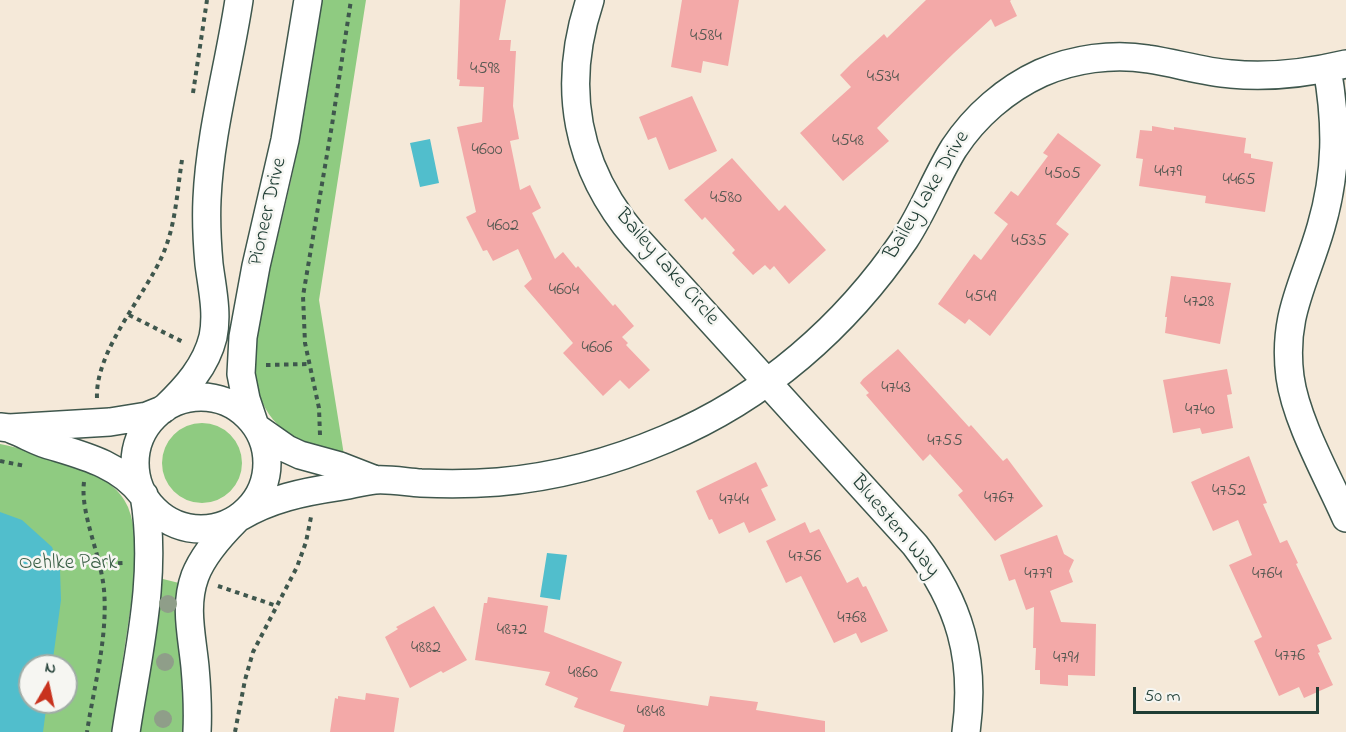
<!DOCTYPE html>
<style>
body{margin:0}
#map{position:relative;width:1346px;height:732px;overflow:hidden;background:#f5e9d9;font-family:"Indie Flower",sans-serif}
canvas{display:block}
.north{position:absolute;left:18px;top:654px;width:60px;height:60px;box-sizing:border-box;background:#f6f6f2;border:2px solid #a0aca6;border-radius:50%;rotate:9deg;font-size:16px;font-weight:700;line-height:24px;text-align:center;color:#1f3d34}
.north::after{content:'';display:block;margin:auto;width:21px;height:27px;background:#c8321e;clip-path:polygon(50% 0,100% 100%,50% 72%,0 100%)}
.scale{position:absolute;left:1133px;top:687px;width:186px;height:27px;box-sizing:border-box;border:3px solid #1f3d34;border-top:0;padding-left:8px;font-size:18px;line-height:21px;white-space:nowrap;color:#1f3d34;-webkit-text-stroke:4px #f6f6f2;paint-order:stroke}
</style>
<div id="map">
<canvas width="1346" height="732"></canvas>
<div class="north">N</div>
<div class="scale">50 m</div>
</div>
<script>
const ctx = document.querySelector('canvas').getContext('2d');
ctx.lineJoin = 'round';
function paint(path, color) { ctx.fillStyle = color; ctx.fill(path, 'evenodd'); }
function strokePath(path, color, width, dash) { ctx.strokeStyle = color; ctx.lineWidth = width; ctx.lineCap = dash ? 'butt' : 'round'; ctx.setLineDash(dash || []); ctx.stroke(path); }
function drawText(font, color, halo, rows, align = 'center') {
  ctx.font = font + ' "Indie Flower",sans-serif'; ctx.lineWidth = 5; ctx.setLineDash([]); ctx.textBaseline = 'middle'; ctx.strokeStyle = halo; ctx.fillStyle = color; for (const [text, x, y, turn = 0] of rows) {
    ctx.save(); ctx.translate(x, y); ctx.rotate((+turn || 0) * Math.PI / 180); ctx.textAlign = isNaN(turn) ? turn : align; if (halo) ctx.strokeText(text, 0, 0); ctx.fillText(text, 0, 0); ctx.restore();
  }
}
const green = new Path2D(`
 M322 0H366L319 300 344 455C307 445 273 435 259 394 250 366 257 337 262 309 271 259 285 211 295 162 306 108 314 54 322 0Z
 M162 463a40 40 0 1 1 80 0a40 40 0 1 1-80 0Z
 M0 444C37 452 113 468 128 507 136 527 136 550 136 571L112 732H0ZM30 666H66V702H30Z
 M159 578 183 584 187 732H136Z`);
const water = new Path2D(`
 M430 139 439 183 420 187 410 143Z
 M0 512 22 520 52 547 60 569 61 600 52 666H30V702H47L43 732H0Z
 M547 553 567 555 560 600 540 597Z`);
const building = new Path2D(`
 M460 0H506L499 40H511L510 51H516L513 106 519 139 510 141 520 190 530 185 541 208 532 213 555 259 563 252 576 268 578 266 613 306 615 304 634 326 622 337 628 343 626 345 650 370 629 389 620 380 603 396 563 353 573 343 524 286 532 279 518 249 493 261 487 250 483 251 466 217 476 212 457 127 482 122 484 87 459 86 460 80 457 79Z
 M682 0H739L728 66 703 61 701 73 671 67Z
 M926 0H1011L1010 1 1017 16 995 27 991 19 954 53 877 128 889 141 843 181 800 133 851 87 840 75 851 64 884 34 887 38Z
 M692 96 717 151 669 170 656 137 648 140 639 117Z
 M1152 126 1174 130V127L1246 138 1244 153 1251 154V158L1273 162 1265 212 1205 203 1206 196 1139 186 1143 159 1136 158 1140 130 1152 131Z
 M1058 133 1101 165 1056 224 1069 234 990 336 969 319 965 324 938 304 974 254 981 260 1008 224 994 213 1011 191 1018 196 1048 156 1043 153Z
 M732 158 779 211 785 205 826 250 789 284 774 266 770 270 765 265 753 275 732 253 735 250 705 217 702 220 684 200Z
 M1171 276 1231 283 1220 344 1165 333 1167 317H1165Z
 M898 349 969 427 971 425 1003 461 1007 458 1043 506 995 541 958 495 963 491 930 454 923 461 866 395 869 393 860 383 863 379Z
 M1227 369 1232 394 1227 395 1233 428 1202 434 1200 428 1173 433 1163 380Z
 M1249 456 1267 503 1263 504 1280 543 1287 540 1298 563 1296 564 1332 639 1317 645 1320 652 1318 653 1333 685 1304 698 1299 687 1279 696 1254 641 1262 637 1229 565 1252 555 1238 520 1213 531 1191 482Z
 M756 462 768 486 761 489 776 520 749 533 744 522 719 534 712 519 709 520 696 491Z
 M805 522 810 533 819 529 847 583 858 577 863 587 866 586 888 631 861 643 856 633 834 643 801 576 786 583 766 541Z
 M1057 535 1064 554 1074 560 1069 571 1073 582 1050 591 1061 622 1096 624 1095 676 1068 675V686L1040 684V670H1035L1036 648H1033L1034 607 1026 610 1015 579 1009 581 1000 555Z
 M488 597 548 606 544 632 622 662 610 691 708 706 710 696 758 702 756 710 825 721V732H623L625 725 574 707 578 698 545 685 550 672 475 660 484 603H487Z
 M434 606 467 660 443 673 441 671 410 688 385 637 398 629 396 627Z
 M366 693 399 698 394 732H330L335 698 338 699V696L365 700Z`);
const path = new Path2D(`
 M193 93 207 0
 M129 315 185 343
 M266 365 309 364
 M97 398C95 351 145 296 163 254 176 224 177 191 182 160
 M320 435 319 408 305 343 303 296 332 125 351 0
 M0 461 25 466
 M84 482C80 514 101 555 104 590 108 637 94 686 87 732
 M100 564 123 563
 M218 586 277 606
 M235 732 245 680 253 652 297 567 306 542 311 517`);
const minor = new Path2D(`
 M590 0C561 87 576 168 636 238L915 545C960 603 976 659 966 732
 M1327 68C1337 124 1337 172 1321 227 1305 283 1282 315 1290 377 1296 421 1328 477 1346 518
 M135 463a66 66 0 1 1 132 0a66 66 0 1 1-132 0Z
 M165 408C186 388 206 366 213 337 218 313 212 288 209 264 207 242 206 221 207 199 210 132 229 66 239 0
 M254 423 246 399 241 374 243 337 256 266 285 140 308 0
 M0 427 9 428 110 422 147 416 162 410
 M257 428 287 449 300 455 340 466 376 480
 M13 430C26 435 39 443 52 446 85 456 120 465 142 494
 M240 517C270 499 303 492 337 487 350 485 363 481 375 480 390 479 406 482 421 483 446 484 472 484 498 482 556 477 612 462 666 439 764 398 846 326 905 239 924 210 936 177 954 148 975 116 1006 89 1041 73 1073 59 1113 53 1148 59 1176 63 1203 72 1231 74 1270 78 1308 73 1346 64
 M126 732C138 653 158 575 144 495
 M197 732C198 710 197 689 195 667 192 636 184 606 195 576 203 555 220 536 236 520`);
const trees = [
 [168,604],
 [165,662],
 [163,719]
];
const numberNames = [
 ["4584",706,37],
 ["4598",485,70],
 ["4534",883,78],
 ["4548",848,142],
 ["4600",487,151],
 ["4479",1168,173],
 ["4505",1063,175],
 ["4465",1239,181],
 ["4580",726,199],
 ["4602",503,227],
 ["4535",1029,242],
 ["4604",564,291],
 ["4549",981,298],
 ["4728",1199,303],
 ["4606",597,349],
 ["4743",896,389],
 ["4740",1200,411],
 ["4755",945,442],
 ["4752",1229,492],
 ["4767",999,499],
 ["4744",734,501],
 ["4756",805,558],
 ["4779",1038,575],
 ["4764",1267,575],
 ["4768",852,619],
 ["4872",512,631],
 ["4882",426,649],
 ["4776",1290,657],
 ["4791",1066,659],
 ["4860",583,674],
 ["4848",651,713]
];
const streetNames = [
 ["Bailey Lake Drive",928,196,-59],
 ["Pioneer Drive",269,212,-77],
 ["Bailey Lake Circle",666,268,49],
 ["Bluestem Way",894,527,50]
];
const parkNames = [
 ["Oehlke Park",68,565]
];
paint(green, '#8fcb81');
paint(water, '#51becc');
paint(building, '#f3a9a8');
strokePath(minor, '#3f574d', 30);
strokePath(path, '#3f574d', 4, [4.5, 4.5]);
strokePath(minor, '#fff', 27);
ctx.fillStyle = '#8f9e89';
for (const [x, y] of trees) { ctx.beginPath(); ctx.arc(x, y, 9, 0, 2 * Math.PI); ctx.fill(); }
drawText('18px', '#545851', null, numberNames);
drawText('21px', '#1f3d34', '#f6f6f2', streetNames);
drawText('21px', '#3b6047', '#f6f6f2', parkNames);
</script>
